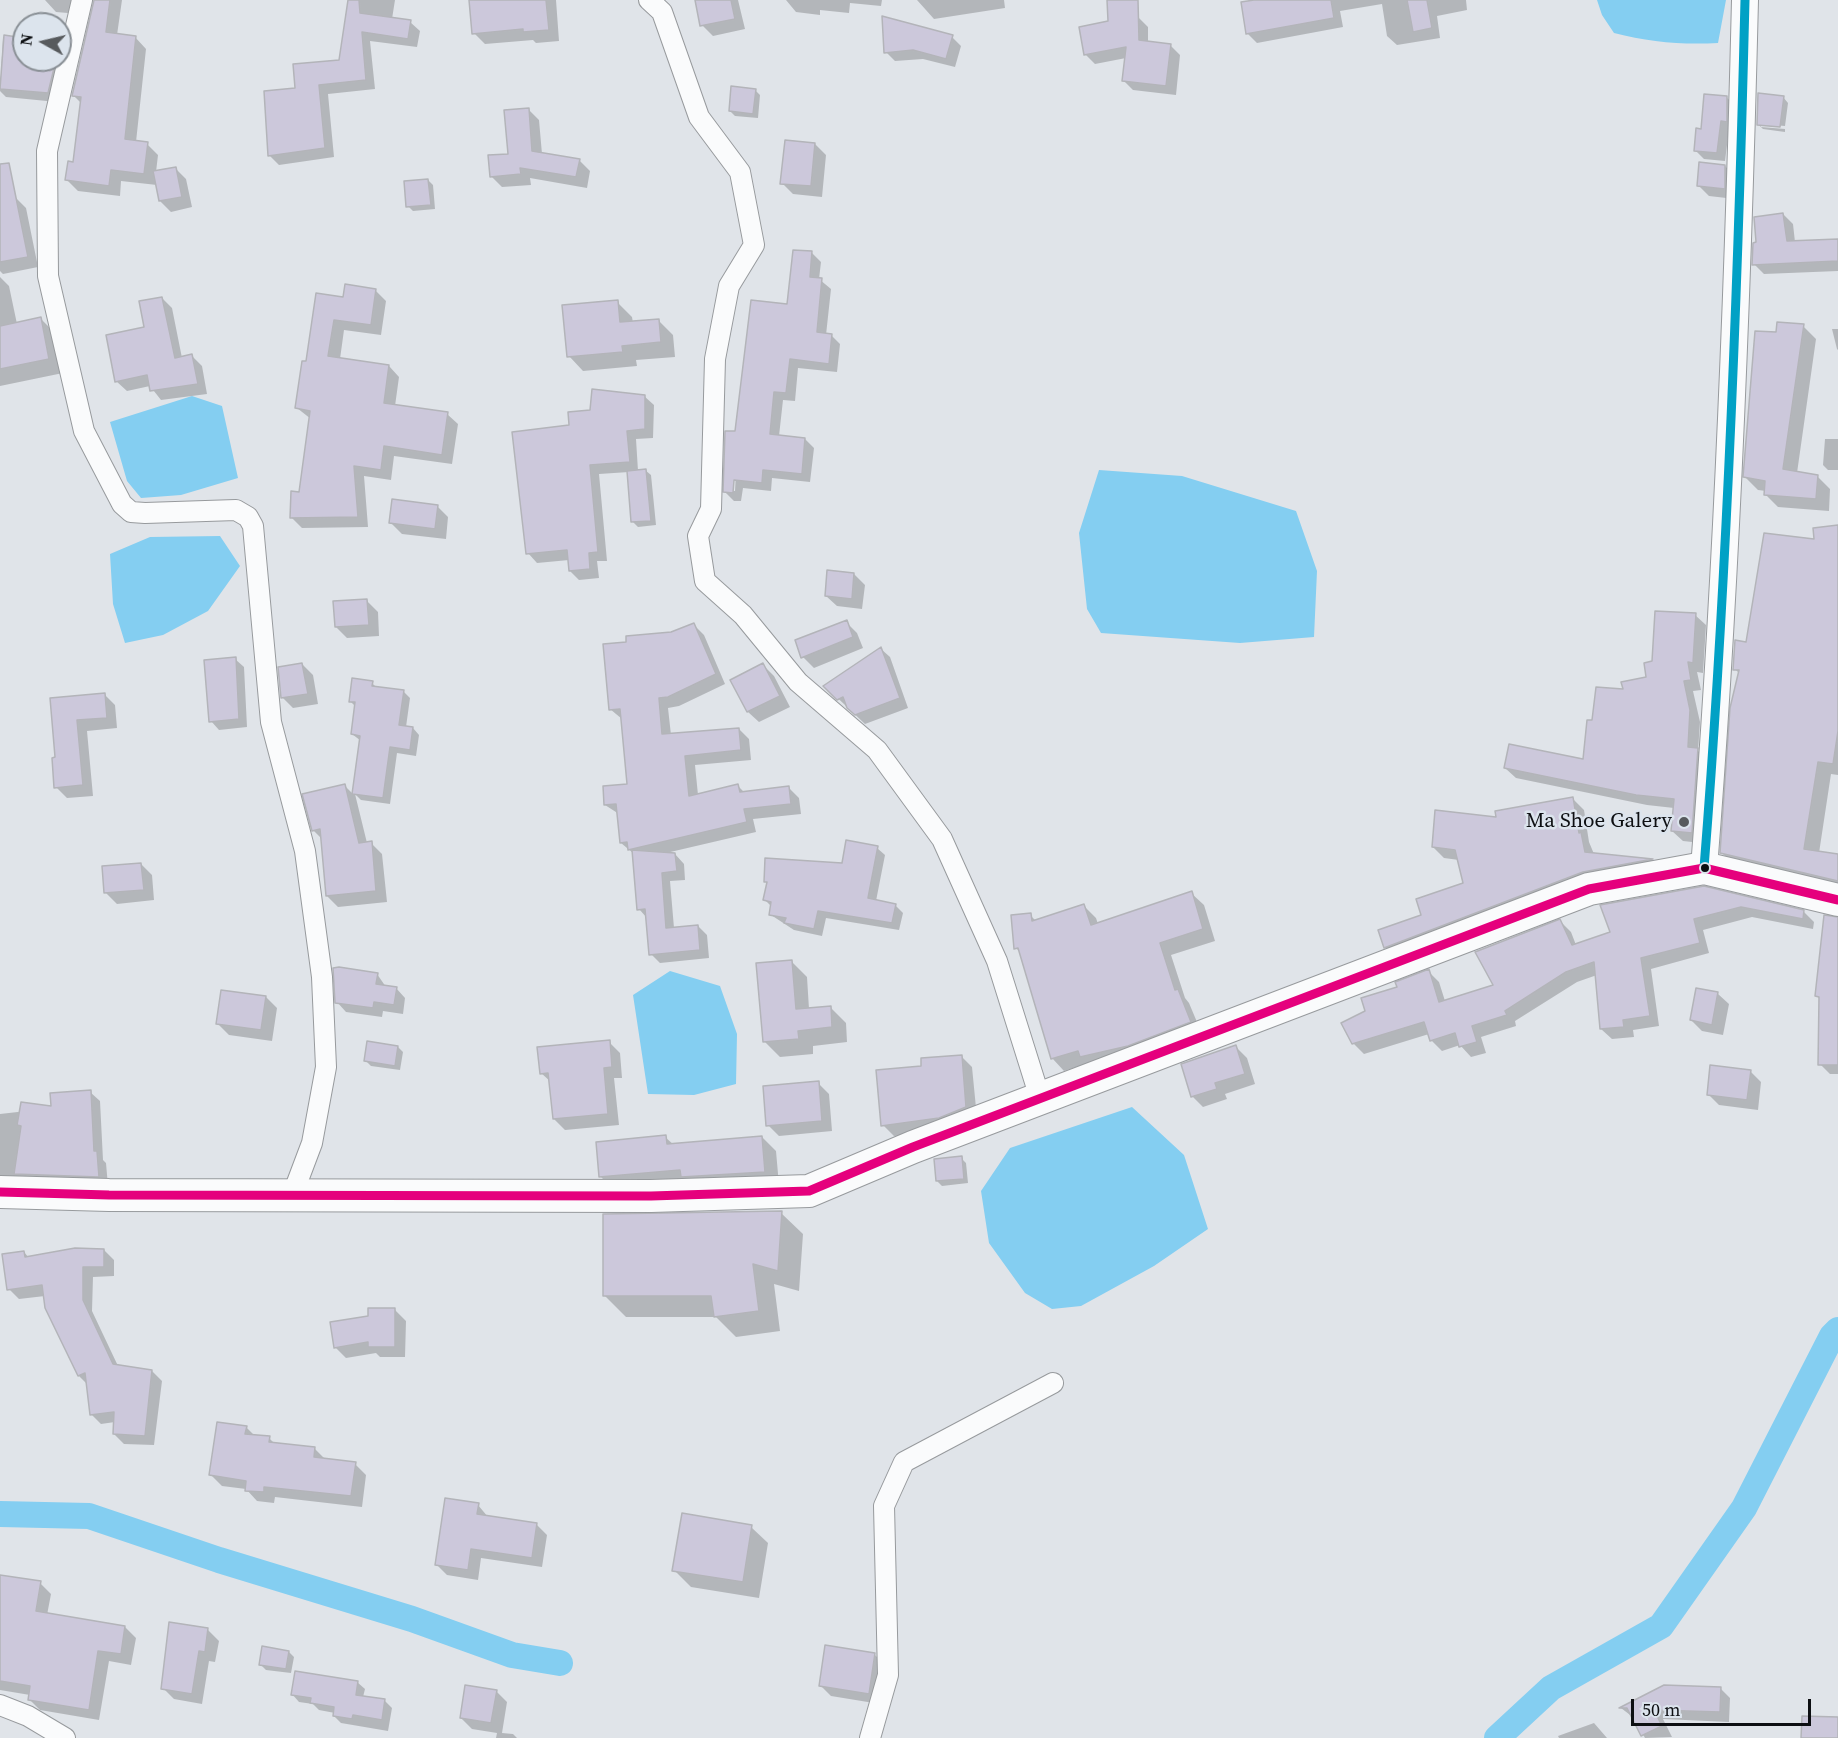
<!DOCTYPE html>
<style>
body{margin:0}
#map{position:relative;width:1838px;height:1738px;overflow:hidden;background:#e0e4e9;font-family:"Source Serif 4",serif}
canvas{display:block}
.north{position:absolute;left:12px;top:12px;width:60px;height:60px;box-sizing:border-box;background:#dce4ed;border:2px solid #898f95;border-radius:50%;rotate:278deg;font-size:16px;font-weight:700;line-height:24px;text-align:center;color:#0d0f12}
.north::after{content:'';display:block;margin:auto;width:21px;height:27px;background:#575a5d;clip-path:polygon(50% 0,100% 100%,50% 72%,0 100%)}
.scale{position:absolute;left:1631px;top:1699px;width:180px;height:27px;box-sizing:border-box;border:3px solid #0d0f12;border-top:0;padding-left:8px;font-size:18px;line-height:21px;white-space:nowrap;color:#0d0f12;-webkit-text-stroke:4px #dce4ed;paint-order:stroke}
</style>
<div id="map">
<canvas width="1838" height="1738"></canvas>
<div class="north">N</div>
<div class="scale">50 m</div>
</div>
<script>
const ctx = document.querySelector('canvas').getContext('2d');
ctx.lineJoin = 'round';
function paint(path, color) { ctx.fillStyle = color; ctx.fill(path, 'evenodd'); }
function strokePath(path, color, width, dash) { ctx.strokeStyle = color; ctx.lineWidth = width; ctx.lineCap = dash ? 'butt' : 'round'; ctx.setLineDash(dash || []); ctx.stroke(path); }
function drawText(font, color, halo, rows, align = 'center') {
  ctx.font = font + ' "Source Serif 4",serif'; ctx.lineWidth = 5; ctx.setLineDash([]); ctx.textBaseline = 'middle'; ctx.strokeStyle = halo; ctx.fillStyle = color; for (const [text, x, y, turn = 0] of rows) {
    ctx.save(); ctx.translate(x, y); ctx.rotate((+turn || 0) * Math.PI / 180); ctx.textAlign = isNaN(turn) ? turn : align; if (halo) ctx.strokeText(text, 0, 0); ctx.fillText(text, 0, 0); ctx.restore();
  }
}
const water = new Path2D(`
 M1597 0H1726L1718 43C1682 45 1649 42 1614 33L1602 15Z
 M192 396 222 406 238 478 181 495 141 498 127 481 110 422Z
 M1099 470 1182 476 1296 511 1317 571 1314 637 1240 643 1101 633 1087 609 1079 533Z
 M220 536 240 566 208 611 163 635 125 643 113 604 110 554 150 537Z
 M670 971 720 986 737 1034 736 1084 694 1095 648 1094 633 995Z
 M1132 1107 1184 1155 1208 1229 1154 1266 1081 1306 1052 1309 1025 1293 989 1243 981 1191 1010 1148Z`);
const shadow = new Path2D(`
 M45 0H89L80 14 56 12Z
 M94 0H122L117 35 135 37 146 49 136 142 147 144 158 155 156 172 175 168 186 179 192 207 171 212 160 201 157 185 121 181 120 196 78 191 67 180 74 164 82 104 74 96Z
 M349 0H395L392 19 410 22 420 31 417 47 370 41 375 89 328 94 334 157 279 165 269 155 297 89 341 61Z
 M471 0H556L559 41 536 43 533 40 485 44 474 33Z
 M697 0H738L745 29 713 36 702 25Z
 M786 0H882L881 6 850 3 849 13 820 10V15L796 12Z
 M917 0H1004L1005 8 934 19Z
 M1264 0H1466L1467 10 1437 16 1440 38 1397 45 1387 36 1382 4 1340 11 1343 27 1257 43 1247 33Z
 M1138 17 1148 27V43L1170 45 1180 55 1176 95 1133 90 1123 80 1126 58 1095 64 1085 54Z
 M3 37 24 39V60H60V43L69 52 57 102 6 97 0 91Z
 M952 37 961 46 955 67 923 59 895 61 886 52Z
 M755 90 760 95 758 118 735 116 730 111Z
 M1783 97 1788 103 1785 126 1761 124V127L1785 129V132L1763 129 1758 124Z
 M1727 98 1736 106 1735 129H1729L1725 161 1704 159 1695 150 1702 130Z
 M528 109 539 120 542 154 579 160 590 171 587 188 530 178 531 185 502 187 491 176 510 155Z
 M815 144 826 155 822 197 793 194 782 183Z
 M1725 166 1736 177 1735 199 1709 196 1698 185Z
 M428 180 433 185 435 209 413 211 408 206Z
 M15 197 26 208 38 267 3 274 0 271V199Z
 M1783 214 1793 224 1795 242 1838 241V271L1764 274 1754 264Z
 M812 253 821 262 819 279 831 289 826 335H831L840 344 837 372 798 368 795 401 783 400 779 436 805 439 814 448 810 482 772 478 771 491 743 488 741 501H734L725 492 737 432ZM733 472 736 473 735 491H732Z
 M0 277 9 286 17 324 41 319 56 334 63 373 0 386Z
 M375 290 386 301 381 335 344 330 340 359 389 366 399 377 395 406 447 414 458 424 452 464 394 456 391 480 364 476 368 527 302 528 291 517 300 493 311 419 297 408 308 363 345 298Z
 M162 298 172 308 182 358 192 356 202 366 207 394 161 400 150 386 127 391 116 381Z
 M617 302 632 317 633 323 658 320 673 335 675 357 636 360 637 366 583 371 569 356Z
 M1803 326 1816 339 1797 473 1817 476 1830 489 1829 511 1778 507 1765 494 1766 491 1758 490 1745 477 1777 334Z
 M1832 329H1838V350L1837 349Z
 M644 396 654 405 653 438 636 439 638 471 645 470 651 475 656 525 638 527 633 522 629 472 599 474 607 561H597L599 578 579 580 570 571 569 560 537 563 528 553 571 426 591 412Z
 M1825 439H1838V470H1828L1823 465Z
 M437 506 448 517 446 539 402 534 391 523Z
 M1838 526V775L1831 774 1819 853 1838 857V891L1735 866 1722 853 1740 674 1735 669 1747 644 1816 541Z
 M854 574 865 585 862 609 837 606 826 596Z
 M367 601 378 612 379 636 347 638 336 627Z
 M1695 615 1706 625 1703 673 1697 672 1701 690 1693 691 1700 722 1698 751 1708 760 1701 843 1683 841 1672 831 1674 808 1647 805 1516 778 1505 768 1584 761 1594 722 1624 691 1648 678 1653 662Z
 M846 622 857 633 863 648 814 668 803 657Z
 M694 625 704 635 725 684 679 706 668 708 671 735 739 729 749 739 751 760 695 765 698 795 738 786 745 793 789 788 799 798 801 814 753 819 756 832 666 853 675 854 684 864 685 880 670 881 674 928 698 926 707 935 709 958 660 963 651 954 647 918 639 909 633 853 621 843 619 814 605 805 628 786 622 719 610 709 628 643 672 634Z
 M881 649 890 657 908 708 865 724 825 686Z
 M235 659 244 667 247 727 219 730 211 721Z
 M302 664 313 675 318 704 293 708 282 697Z
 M763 665 774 676 790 707 759 722 748 712 732 680Z
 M372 683 377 688 404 692 410 698 406 727 413 728 419 735 416 756 397 753 390 804 361 800 355 794 367 843H371L382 854 387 902 338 907 327 896 322 839 313 830 344 785 354 795 361 741 352 734 356 707 350 701Z
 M104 694 115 705 117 728 87 731 93 796 67 798 56 787 57 759 52 699Z
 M1573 799 1584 810 1589 842 1594 854 1653 860 1662 870 1396 958 1385 947 1465 884 1459 860 1444 858 1433 847 1498 819Z
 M877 848 885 855 876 901 895 905 903 913 899 930 826 918 822 936 794 930 771 915 772 907 765 900 768 884 765 881 843 864Z
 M141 864 152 875 154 900 117 904 106 893Z
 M1703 888 1804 912 1814 922 1813 929 1752 917 1703 930 1709 953 1651 969 1659 1026 1633 1030 1634 1037 1612 1039 1601 1029 1597 975 1577 982 1515 1021 1516 1026 1481 1037 1486 1053 1471 1057 1460 1045 1442 1051 1431 1040 1429 1034 1364 1054 1353 1043 1367 1012 1399 988 1428 971 1439 982 1445 1001 1495 986 1560 921 1571 932 1576 945 1612 933Z
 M1191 893 1204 905 1215 941 1171 955 1185 998 1189 1003 1202 1034 1093 1069 1088 1063 1064 1071 1052 1058 1021 953 1016 948 1030 915 1036 921 1084 906 1096 918 1098 924Z
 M1838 935V1074H1830L1820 1064V999L1817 996Z
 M791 961 807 977 809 1009 830 1007 846 1023 847 1042 813 1046V1054L780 1057 765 1042Z
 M377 974 386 987 396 988 405 998 403 1014 383 1011 382 1017 346 1012 337 1002Z
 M1718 994 1729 1004 1723 1035 1702 1031 1691 1020Z
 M266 997 277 1008 272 1041 229 1035 218 1024Z
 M609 1042 620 1053 622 1078H614L619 1125 565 1130 554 1119 551 1082 541 1073Z
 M398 1047 403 1052 400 1070 371 1066 366 1061Z
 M1236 1047 1247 1058 1255 1084 1225 1094 1227 1099 1203 1107 1192 1096Z
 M961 1056 972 1067 977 1118 925 1134 894 1136 883 1125 923 1067Z
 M1750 1071 1761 1082 1758 1110 1719 1105 1708 1094Z
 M818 1083 829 1094 832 1131 779 1136 768 1125Z
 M90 1092 100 1101 103 1160 106 1163 108 1186 0 1183V1114L53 1108Z
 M665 1137 674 1145 762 1137 776 1151 779 1185 615 1191 600 1176Z
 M961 1158 966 1163 968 1183 942 1186 937 1181Z
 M781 1213 803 1234 799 1291 774 1284 780 1331 736 1337 716 1317H626L605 1296Z
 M104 1250 114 1260V1276L93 1277 92 1311 118 1366 152 1371 162 1381 154 1445 124 1444 114 1434 115 1422 101 1424 91 1414 88 1385 79 1376 45 1296 19 1299 9 1289 24 1252 29 1258Z
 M395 1310 406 1321 405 1357H380L376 1353 346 1358 335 1347 370 1318Z
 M246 1427 255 1436 269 1438 275 1444 315 1449 326 1460 355 1464 366 1475 362 1507 275 1497 274 1503 257 1501 246 1489 222 1486 211 1475Z
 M478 1505 488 1517 537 1525 547 1535 542 1567 481 1558 478 1580 447 1575 436 1564Z
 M751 1527 768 1543 759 1598 691 1587 674 1570Z
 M0 1576 40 1583 51 1594 47 1615 125 1627 136 1638 131 1665 109 1661 99 1720 40 1710 29 1699 30 1695 0 1690Z
 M208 1630 219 1641 215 1662 209 1661 202 1704 174 1699 163 1688Z
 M289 1652 294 1657 291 1673 266 1670 260 1664Z
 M875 1655 886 1666 880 1704 831 1696 820 1685Z
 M357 1682 365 1689 363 1697 385 1701 392 1708 388 1731 341 1723 334 1716 335 1713 319 1710 313 1704 299 1702 292 1694Z
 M1664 1687 1720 1688 1730 1698 1729 1722 1663 1719 1672 1737 1645 1738 1634 1718 1621 1708Z
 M496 1691 507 1702 502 1733 513 1734 517 1738H496L497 1733 472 1729 461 1718Z
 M1594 1723 1607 1738H1559L1558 1736Z`);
const canal = new Path2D(`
 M0 1514 89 1516 219 1560 412 1619 512 1655 560 1663
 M1497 1738 1551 1688 1661 1626 1744 1508 1832 1336 1838 1330`);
const building = new Path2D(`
 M94 0H110L106 32 136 36 125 139 148 142 144 174 111 170 109 186 65 180 68 161 73 162 81 97 72 96Z
 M348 0H359L360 13 411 20 408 39 362 32 366 80 319 85 325 148 268 156 264 91 295 88 293 64 339 60Z
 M469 0H546L549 30 523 32V29L472 34Z
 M695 0H731L735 19 700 26Z
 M1107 0H1138L1139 40 1171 44 1166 86 1122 81 1126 47 1084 55 1079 27 1108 21Z
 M1254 0H1331L1334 18 1246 34 1241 2Z
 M1407 0H1427L1432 28 1413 32Z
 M882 16 953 35 946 59 913 50 884 53Z
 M4 35 24 38V60H56L48 93 0 89Z
 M731 86 756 89 753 114 729 111Z
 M1758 93 1784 96 1780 127 1757 125Z
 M1704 94 1727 96V122L1721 121 1717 153 1694 151 1696 128 1701 129Z
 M529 108 532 151 580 159 576 177 520 168 521 174 490 177 488 155 508 154 504 110Z
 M785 140 815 143 811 186 780 184Z
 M1699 162 1725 165V189L1697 186Z
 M9 163 28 257 0 262V164Z
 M176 167 182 197 159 201 153 171Z
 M428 179 431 205 406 207 404 181Z
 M1783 213 1787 241 1838 239V261L1752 265 1753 243 1756 242 1754 217Z
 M793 250 812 251 810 277 822 278 817 332 832 334 829 364 790 359 786 393 774 392 770 434 805 438 802 474 763 470 762 483 734 480 733 493 723 492 725 431H735L751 300 787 304Z
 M345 284 376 289 371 325 334 320 328 356 389 365 384 403 448 412 442 455 384 446 381 470 354 466 358 517 290 518 291 491 299 492 310 411 295 408 302 361H306L316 293 343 297Z
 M162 297 175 358 192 354 198 384 150 391 147 375 115 382 106 335 144 327 139 301Z
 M618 300 620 322 659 319 661 342 622 346 623 352 567 357 562 305Z
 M41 317 49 359 0 369V326Z
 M1777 322 1804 324 1783 469 1818 475 1816 499 1764 495 1765 481 1743 477 1755 331 1776 332Z
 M592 389 645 395V429L627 431 630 462 590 465 598 552 589 553 590 569 569 571 567 550 526 554 512 432 569 425 568 412 590 410Z
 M646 469 651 521 631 522 627 471Z
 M392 499 438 505 435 529 389 523Z
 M1838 525V731L1833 764 1818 762 1804 849 1838 854V881L1720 853 1730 708 1739 670H1733L1735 640 1746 642 1764 533 1814 539 1813 528Z
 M827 570 854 573 852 599 825 596Z
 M367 599 369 625 335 627 333 601Z
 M1655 611 1696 613 1693 663 1688 662 1691 680 1684 681 1690 710 1688 747 1698 748 1692 833 1671 831 1674 799 1636 795 1504 768 1509 744 1583 759 1587 720H1592L1596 687 1623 689 1621 682 1646 677 1644 663 1652 661Z
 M847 620 853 637 801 658 795 640Z
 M694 623 716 674 668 697 659 698 662 734 739 728 741 750 685 756 689 796 738 784 740 792 789 786 791 804 744 809 747 822 628 850 627 842 620 843 616 804 604 805 603 786 627 784 620 709 609 710 603 644 626 642V636L671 632Z
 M881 647 900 698 855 715 847 708 843 697 837 700 823 686Z
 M236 657 239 719 209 722 204 660Z
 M302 663 308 694 281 698 278 667Z
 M763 663 780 696 747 712 730 680Z
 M352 678 373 681 372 686 404 690 399 725 413 727 410 750 390 747 383 798 352 794 360 736 351 734 355 702H349Z
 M105 693 107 718 77 720 83 785 54 788 52 758 55 757 50 698Z
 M345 784 359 843 372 841 376 891 326 896 320 829 312 831 302 794Z
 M1573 797 1579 833 1581 832 1585 852 1653 859 1583 872 1384 948 1378 930 1421 915 1416 899 1463 883 1455 850 1432 847 1435 810 1496 817 1495 811Z
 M846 840 878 846 868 898 896 904 892 923 818 911 814 929 784 923 786 918 769 915 771 902 763 900 767 882H764L765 858 842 863Z
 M632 850 675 853 677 871 662 873 666 928 698 925 700 950 649 955 645 909 637 910Z
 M141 863 144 890 104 893 102 866Z
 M1704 886 1804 910 1803 919 1741 907 1694 919 1700 943 1641 958 1650 1016 1623 1020 1624 1027 1600 1029 1594 962 1566 972 1505 1011 1507 1015 1472 1026 1477 1042 1459 1047 1455 1033 1430 1041 1424 1022 1352 1044 1341 1023 1365 1011 1361 998 1397 987 1395 982 1429 969 1439 1002 1493 985 1475 952 1560 919 1572 945 1610 932 1600 905Z
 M1192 891 1203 929 1160 943 1175 990 1178 989 1191 1022 1128 1046 1080 1057 1078 1051 1051 1059 1018 948 1014 949 1011 915 1031 913 1032 921 1084 904 1091 925Z
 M1824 915 1838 917V1065H1818L1819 997 1815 996Z
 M792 960 796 1009 831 1006 832 1027 798 1031 799 1039 763 1042 756 963Z
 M339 967 378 973 376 984 397 987 394 1005 374 1002 373 1008 335 1003 333 968Z
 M1696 988 1718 992 1712 1025 1690 1020Z
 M221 990 266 996 261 1030 216 1024Z
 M610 1040 612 1067 604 1068 608 1114 553 1119 548 1073 540 1074 537 1047Z
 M367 1041 398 1046 395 1066 364 1061Z
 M1236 1045 1245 1074 1215 1083 1217 1089 1191 1097 1181 1064Z
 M962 1055 966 1107 939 1118 881 1126 876 1070 921 1066V1058Z
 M1710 1065 1751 1070 1747 1100 1707 1095Z
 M819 1081 822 1121 766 1126 763 1086Z
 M91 1090 94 1151H97L99 1177 14 1174 21 1126 17 1125 21 1102 51 1106 50 1093Z
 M666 1135 667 1144 762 1136 765 1172 681 1177 680 1170 599 1177 596 1142Z
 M962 1156 964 1179 936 1181 934 1159Z
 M782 1211 778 1271 753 1264 759 1311 714 1317 711 1296H603V1214Z
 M75 1248 104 1249V1267H83V1300L113 1364 152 1370 145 1436 113 1434 114 1412 90 1415 85 1373 78 1376 45 1308 42 1285 7 1290 2 1254 24 1251 25 1257Z
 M368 1308H395V1347H368V1342L334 1348 330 1322 368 1316Z
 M217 1422 247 1426 245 1434 270 1436 269 1442 315 1447 314 1457 356 1462 351 1496 264 1487V1492L245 1491 246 1481 209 1475Z
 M445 1498 479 1503 477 1514 537 1523 532 1558 471 1549 468 1570 435 1565Z
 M682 1513 752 1525 743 1582 672 1571Z
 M0 1575 41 1581 36 1611 125 1626 121 1654 98 1651 89 1710 28 1700 30 1686 0 1681Z
 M169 1622 208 1628 205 1652 199 1651 192 1694 161 1689Z
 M825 1645 875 1653 869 1694 819 1686Z
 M262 1646 289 1651 286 1669 259 1665Z
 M295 1671 358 1681 356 1695 385 1699 382 1720 353 1715 352 1719 333 1716 334 1707 310 1703 311 1698 291 1695Z
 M465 1685 497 1690 491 1723 460 1718Z
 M1664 1685 1721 1687 1720 1712 1654 1710 1662 1726 1641 1736 1627 1708H1619Z
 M1802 1716 1838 1717V1738H1801Z`);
const minor = new Path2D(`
 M82 0 47 151 48 276 84 431 122 504 131 512 145 513 236 510 248 517 253 526 271 722 305 851 322 977 326 1067 312 1143 292 1196
 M649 0 662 12 699 117 740 172 754 245 729 286 715 359 711 509 698 536 705 581 743 615 798 682 877 750 942 839 997 961 1040 1098
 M0 1705 28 1716 65 1738
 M870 1738 888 1675 884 1506 904 1462 1053 1383`);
const tertiary = new Path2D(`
 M1704 868C1727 580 1738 290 1745 0`);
const primary = new Path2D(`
 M0 1192 109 1195 651 1196 809 1191 913 1147 1589 889 1704 868 1838 900`);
const bus1 = new Path2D(`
 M1704 868C1727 580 1738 290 1745 0`);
const bus2 = new Path2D(`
 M0 1192 109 1195 651 1196 809 1191 913 1147 1589 889 1704 868 1838 900`);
const markers = [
 [1684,822,6,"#575a5d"],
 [1705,868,5,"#0d0f12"]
];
const poiNames = [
 ["Ma Shoe Galery",1672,822]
];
paint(water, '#84cef1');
paint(shadow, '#0003');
strokePath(canal, '#84cef1', 26);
paint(building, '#ccc8db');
strokePath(building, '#b3b4b9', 1.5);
strokePath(minor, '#979a9d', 22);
strokePath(tertiary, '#979a9d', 28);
strokePath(primary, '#979a9d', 34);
strokePath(minor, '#fafbfc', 20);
strokePath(tertiary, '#fafbfc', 26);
strokePath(primary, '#fafbfc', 32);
strokePath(bus1, '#01a1c5', 9);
strokePath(bus2, '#e5007d', 9);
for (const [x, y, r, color] of markers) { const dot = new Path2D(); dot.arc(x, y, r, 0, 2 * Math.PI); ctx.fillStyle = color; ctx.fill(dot); strokePath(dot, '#dce4ed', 2); }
drawText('21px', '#0d0f12', '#dce4ed', poiNames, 'right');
</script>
